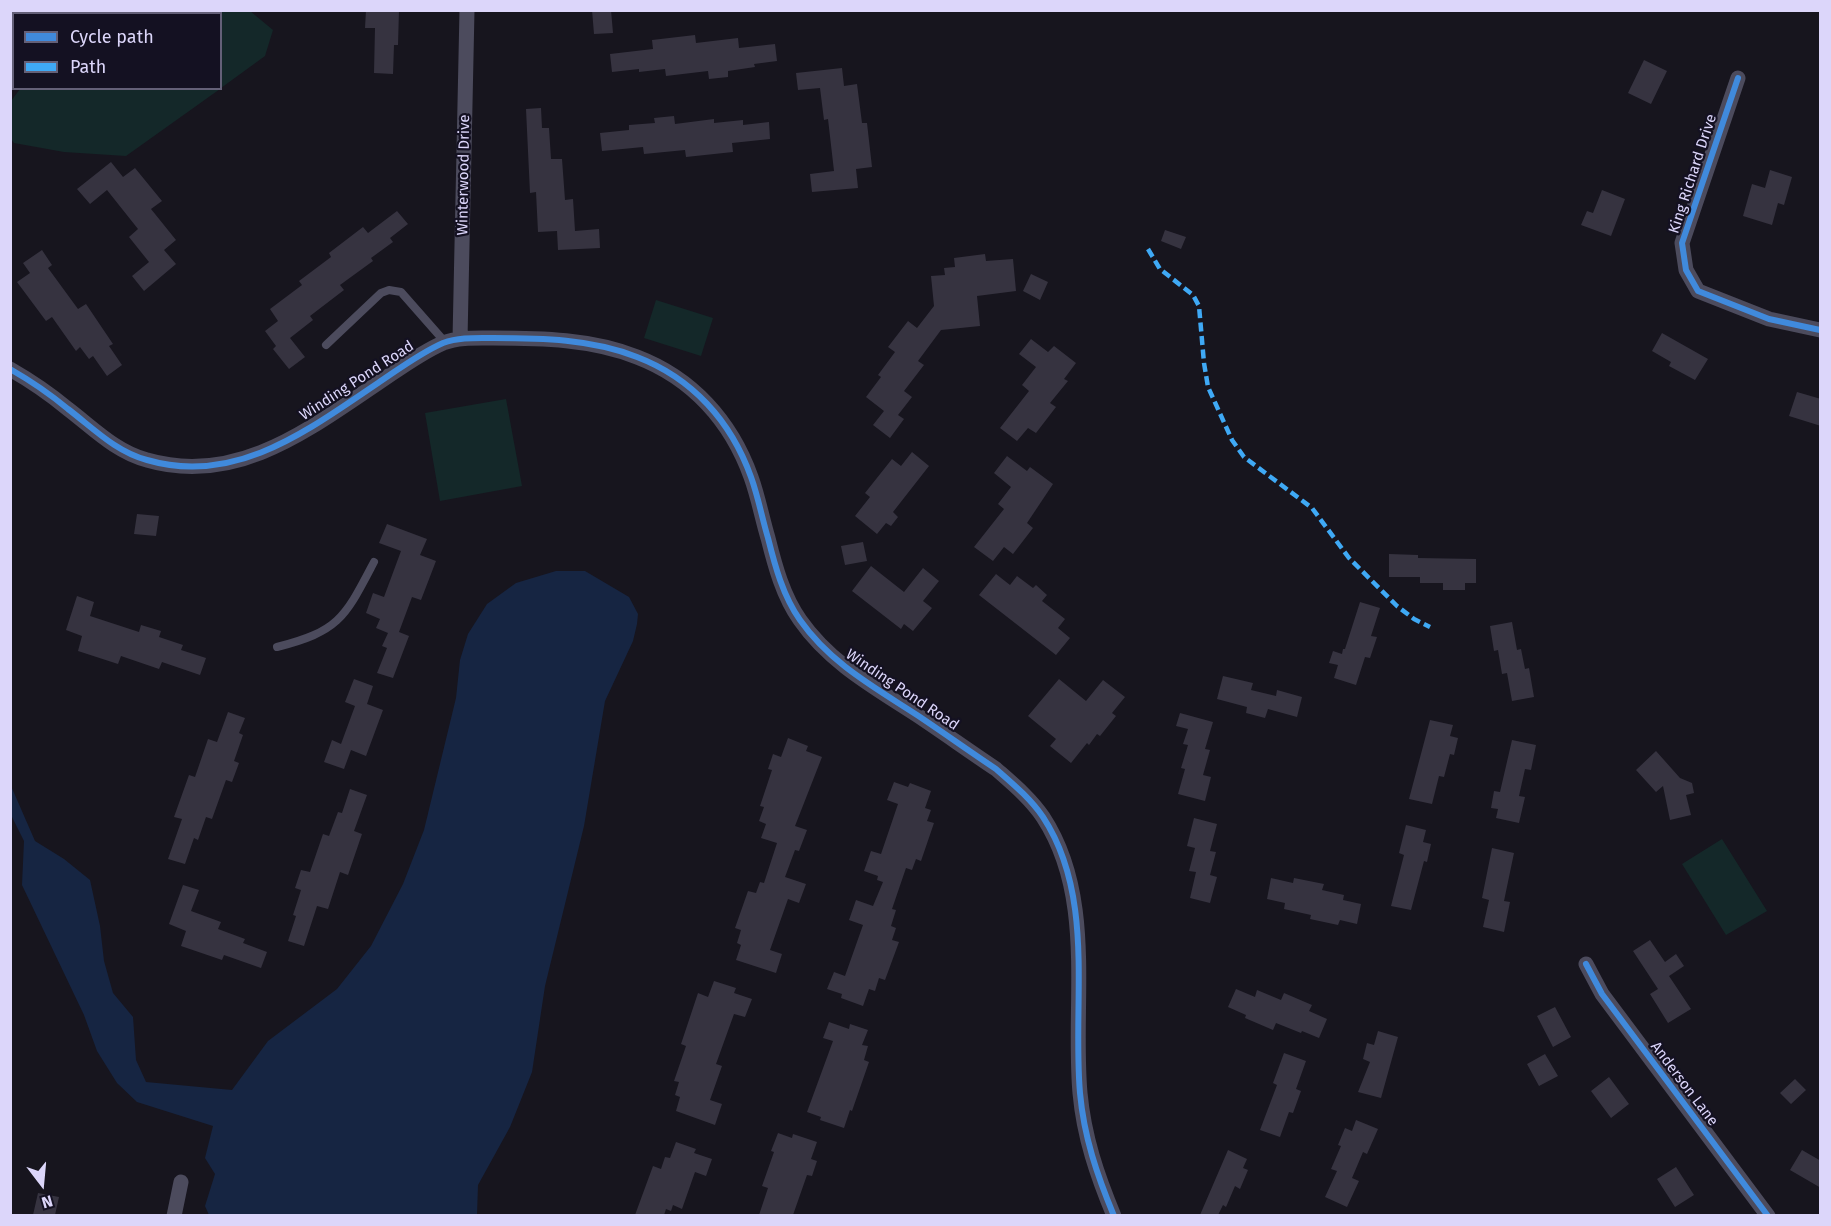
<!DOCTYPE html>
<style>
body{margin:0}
#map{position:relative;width:1831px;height:1226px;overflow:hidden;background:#17151e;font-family:"Fira Sans",sans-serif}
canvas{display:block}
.frame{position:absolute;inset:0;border:12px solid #dcd6fa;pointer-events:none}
.legend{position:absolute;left:12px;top:12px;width:210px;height:78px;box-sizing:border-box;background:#141122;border:2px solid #646078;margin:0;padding:8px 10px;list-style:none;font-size:18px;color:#dcd6fa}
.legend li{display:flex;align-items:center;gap:12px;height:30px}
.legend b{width:30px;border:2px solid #646078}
.north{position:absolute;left:12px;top:1154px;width:60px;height:60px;-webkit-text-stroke:4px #141122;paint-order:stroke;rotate:164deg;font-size:16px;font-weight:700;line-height:24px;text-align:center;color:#dcd6fa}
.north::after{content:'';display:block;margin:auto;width:21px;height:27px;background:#dcd6fa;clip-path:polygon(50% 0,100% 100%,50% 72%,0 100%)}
</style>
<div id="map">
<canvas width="1831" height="1226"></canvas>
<div class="frame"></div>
<ul class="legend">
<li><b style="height:8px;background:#408adc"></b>Cycle path</li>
<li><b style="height:8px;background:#3fa9f5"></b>Path</li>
</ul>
<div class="north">N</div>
</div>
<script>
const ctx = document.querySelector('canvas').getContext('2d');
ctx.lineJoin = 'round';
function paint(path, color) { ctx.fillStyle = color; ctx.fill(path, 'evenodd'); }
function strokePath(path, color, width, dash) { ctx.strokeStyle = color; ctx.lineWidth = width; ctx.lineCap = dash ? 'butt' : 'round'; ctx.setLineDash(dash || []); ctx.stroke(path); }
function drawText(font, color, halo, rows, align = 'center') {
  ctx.font = font + ' "Fira Sans",sans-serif'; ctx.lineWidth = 4.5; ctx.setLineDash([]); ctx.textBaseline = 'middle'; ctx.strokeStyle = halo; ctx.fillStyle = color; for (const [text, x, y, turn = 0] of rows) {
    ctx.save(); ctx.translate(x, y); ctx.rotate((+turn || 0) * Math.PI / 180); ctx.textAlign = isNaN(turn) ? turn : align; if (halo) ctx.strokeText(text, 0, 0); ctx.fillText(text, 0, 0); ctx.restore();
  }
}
const green = new Path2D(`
 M71 10 250 11 273 30 265 56 221 88 220 14 69 13Z
 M20 89V88L220 89 126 156 64 152 14 143 11 139V101Z
 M656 300 713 318 701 356 644 338Z
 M506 399 522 486 440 501 425 413Z
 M1722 839 1767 911 1726 935 1682 864Z`);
const water = new Path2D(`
 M556 571H585L629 597 638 614 637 624 633 641 605 701 584 826 545 986 532 1072 510 1127 478 1185 477 1215H209L205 1206 215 1174 205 1158 213 1126 137 1102 117 1083 97 1051 84 1015 22 885 24 841 11 815V786L35 841 64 859 90 880 100 926 104 961 113 993 133 1017 136 1060 146 1082 232 1090 268 1041 337 989 371 946 403 884 424 830 456 698 460 660 468 634 487 604 516 583Z`);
const building = new Path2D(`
 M366 10H399L398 45H394L393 74 374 73 375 28H365Z
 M592 10H611L613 33 594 34Z
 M695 35 696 43 738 38 739 48 775 44 777 61 754 64 755 67 728 71V77L709 79 708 71 666 76 665 69 639 72V69L612 72 610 54 653 49 652 40Z
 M1644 60 1667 71 1651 104 1628 93Z
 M842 68 844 86 857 84 862 123H867L872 167 856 169 858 188 812 192 810 174 834 171 828 119 824 120 820 88 798 90 796 73Z
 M541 108 542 128H549L551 159H562L565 200 573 199 575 231 599 229 600 248 558 250 557 231 538 232 536 192 530 193 526 109Z
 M674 116 675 124 714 119V123L743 120V125L769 122 770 139 732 143 733 152 686 157 685 150 644 154 643 147 602 151 600 133 629 130V125L655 123 654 118Z
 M111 162 123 177 135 168 162 201 151 209 176 240 164 250 176 264 144 291 132 276 149 262 129 237 138 229 107 190 90 204 77 189Z
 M1770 170 1792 177 1784 205 1778 203 1772 225 1743 216 1752 184 1765 188Z
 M1602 190 1625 199 1611 236 1581 225 1587 211 1593 213Z
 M397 211 408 224 390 238 393 242 371 258 373 261 340 285 344 290 310 316 313 320 290 338 305 357 289 369 273 349 276 346 265 331 278 321 270 309 302 285 299 281 331 257 329 253 363 227 368 233Z
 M1165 230 1186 237 1181 249 1161 241Z
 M42 250 52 265 48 268 78 309 86 304 113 344 109 346 122 365 107 376 93 356 89 359 80 347 76 351 52 317 46 321 17 282 30 273 23 263Z
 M985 254 986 261 1013 259 1016 291 977 296 980 326 941 330 918 361 924 365 904 391 912 397 898 415 904 419 890 438 873 425 884 411 866 397 881 377 878 375 895 352 888 347 908 321 917 328 934 306 931 276 945 275 944 268 955 267 954 258Z
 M1031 274 1048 282 1040 300 1023 291Z
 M1662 333 1708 359 1695 380 1669 366 1671 362 1652 351Z
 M1031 339 1048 352 1054 346 1076 363 1064 379 1068 381 1050 403 1056 407 1036 433 1028 428 1017 441 1000 428 1029 391 1022 385 1036 367 1019 354Z
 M1797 392 1821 399V426L1789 416Z
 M912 452 929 466 893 512 898 517 891 526 886 523 877 534 855 516 870 497 865 493 892 459 901 466Z
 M1007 456 1027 471 1030 467 1053 484 1027 523 1033 528 1013 554 1004 547 993 561 974 547 1004 509 998 504 1011 487 994 473Z
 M137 514 159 516 156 536 134 534Z
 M387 524 427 539 420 555 436 561 421 600 412 597 399 632 409 636 393 678 377 673 387 648 382 646 388 633 376 628 380 619 366 613 373 593 384 597 401 551 379 543Z
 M863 542 867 561 845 565 841 546Z
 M1389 554 1418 555V558L1476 559V583H1465V590H1443V583H1420V577H1389Z
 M871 566 904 592 923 568 939 581 923 601 932 608 913 631 904 624 901 629 852 591Z
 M996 574 1010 585 1017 576 1033 588 1036 585 1047 595 1042 601 1065 619 1058 628 1070 638 1056 655 979 595Z
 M77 596 94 602 90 616 139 632 141 625 161 631 159 637 183 645 181 650 206 658 200 675 162 662 159 669 121 656 118 664 78 651 82 636 66 630Z
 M1360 602 1380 608 1371 636 1377 637 1370 658 1365 657 1356 685 1334 678 1338 665 1329 663 1333 651 1342 654 1343 649H1345Z
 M1512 622 1517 650 1521 649 1525 669 1529 668 1534 697 1512 701 1507 673 1502 674 1498 650 1494 651 1490 626Z
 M1223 676 1253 683 1251 690 1276 696 1277 690 1302 697 1297 717 1268 709 1265 718 1246 713 1247 707 1217 699Z
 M354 679 373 686 367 704 383 710 366 756 351 750 344 769 324 762 332 740 341 744 355 706 345 702Z
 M1059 679 1086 701 1103 680 1125 697 1112 713 1116 716 1100 736 1097 734 1089 745 1087 743 1071 763 1050 746 1056 739 1028 716Z
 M228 712 245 718 239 733 243 735 234 761 239 763 232 782 226 780 212 819 206 817 198 840 194 838 185 864 168 859 182 819 174 817 189 775 195 777 208 739 217 742Z
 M1180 713 1213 722 1205 749 1210 750 1203 775 1211 777 1205 801 1178 794 1185 769 1181 768 1188 745 1183 744 1188 729 1176 726Z
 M1430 720 1453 725 1450 736 1458 738 1454 755 1450 754 1444 777 1439 776 1432 804 1409 799Z
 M788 738 808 746 806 751 822 757 795 826 807 830 799 851 795 850 785 877 806 884 799 903 788 899 770 950 782 954 776 973 736 960 741 945 737 943 741 930 735 928 748 891 756 893 760 882 764 883 777 843 761 838 766 824 759 821 764 807 760 806 772 770 768 769 773 754 781 757Z
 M1512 740 1536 745 1531 770 1525 769 1519 796 1525 797 1519 823 1496 818 1498 809 1491 808 1494 791 1500 792Z
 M1656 751 1680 778 1692 783 1694 793 1686 795 1691 815 1670 820 1663 786 1656 792 1636 770Z
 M894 782 908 787 910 783 931 791 925 808 931 810 927 821 934 823 921 861 916 859 912 870 906 868 892 909 896 910 891 926 896 928 892 940 899 942 885 980 879 978 875 991 869 989 863 1006 841 998 842 994 827 989 834 972 845 976 863 925 849 920 856 900 873 906 883 882 877 880 878 876 864 871 871 851 881 854 898 804 887 800Z
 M350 789 367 795 354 831 362 834 348 875 340 872 328 909 317 906 304 946 288 941 296 916 293 915 301 890 295 888 301 870 310 872 323 834 329 836 338 812 342 813Z
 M1194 818 1217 824 1210 851 1216 852 1210 875 1217 877 1210 903 1190 898 1196 872 1189 871 1195 848 1187 846Z
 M1406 825 1426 830 1423 842 1431 844 1427 862 1424 861 1411 910 1391 906 1404 855 1399 853Z
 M1492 848 1514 853 1504 901 1510 902 1504 932 1483 927 1489 900 1482 898Z
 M1271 878 1293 883 1294 878 1324 884 1322 890 1344 895 1343 900 1361 904 1357 924 1340 920 1338 925 1310 919 1311 915 1284 909 1285 903 1267 899Z
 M183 885 199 890 191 911 221 922 218 929 245 939 243 943 267 952 261 968 224 955 222 960 181 946 186 931 169 924Z
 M1650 940 1665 962 1676 954 1684 966 1669 976 1691 1009 1668 1023 1650 994 1658 989 1633 951Z
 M714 981 736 988 734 993 752 999 745 1017 734 1014 716 1064 722 1066 710 1100 722 1104 715 1125 676 1111 680 1097 675 1095 679 1082 674 1081 686 1046 681 1044 698 993 708 997Z
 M1236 989 1255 997 1257 990 1281 1000 1284 993 1312 1005 1309 1011 1327 1019 1319 1038 1302 1031 1301 1033 1276 1023 1273 1030 1245 1018 1246 1015 1228 1007Z
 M1555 1007 1571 1037 1553 1047 1537 1016Z
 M829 1022 849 1029 850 1024 868 1030 862 1045 868 1046 864 1060 869 1062 852 1111 850 1110 844 1128 820 1120 821 1117 807 1112 833 1041 823 1038Z
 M1378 1031 1398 1037 1381 1098 1358 1092 1370 1062 1363 1059 1367 1043 1374 1045Z
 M1284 1053 1306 1061 1296 1089 1301 1091 1293 1113 1289 1112 1280 1137 1260 1130 1277 1085 1273 1083Z
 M1545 1054 1558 1076 1539 1086 1527 1064Z
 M1609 1077 1629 1104 1611 1118 1591 1091Z
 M1795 1079 1806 1090 1791 1104 1780 1093Z
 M1356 1120 1378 1129 1367 1154 1363 1152 1352 1178 1359 1181 1347 1207 1325 1197 1337 1171 1331 1169 1341 1146 1338 1145 1345 1128 1352 1131Z
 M778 1133 792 1138 793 1134 817 1142 811 1159 817 1161 812 1176 807 1175 793 1215H759L768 1188 762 1186 774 1152 771 1151Z
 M676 1142 696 1149 694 1153 712 1159 706 1176 695 1172 682 1209 673 1205 671 1211 666 1209 664 1215H635L653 1166 661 1169 665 1157 670 1158Z
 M1228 1150 1247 1159 1243 1168 1248 1170 1240 1189 1235 1186 1226 1207 1223 1205 1218 1215H1200Z
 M1802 1150 1821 1161V1188L1790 1170Z
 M1676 1167 1694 1195 1675 1207 1657 1179Z
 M38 1193 59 1197 55 1215H33Z`);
const service = new Path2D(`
 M326 345 381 293 389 290 401 292 445 342
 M277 647C340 631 345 617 374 562`);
const minor = new Path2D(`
 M1738 78 1682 243 1686 270 1698 291 1769 319 1820 330
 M460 339 467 10
 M10 369C31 381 50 394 68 409 93 428 116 452 147 460 236 486 308 430 378 383 399 369 420 353 443 343 459 337 476 338 493 338 541 338 592 339 637 357 692 378 731 421 751 477 758 496 762 518 768 538 775 566 783 596 800 620 830 663 874 687 917 715 944 733 969 751 996 769 1013 784 1030 798 1043 817 1096 898 1072 1003 1080 1093 1084 1137 1097 1175 1114 1216
 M1586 964 1602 994 1768 1216
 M174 1216 181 1182`);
const quiet = new Path2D(`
 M1148 249 1160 269 1193 295 1199 306 1204 363 1208 387 1232 440 1244 457 1312 508 1349 558 1397 606 1414 619 1430 627`);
const cycleway = new Path2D(`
 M1738 78 1682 243 1686 270 1698 291 1769 319 1820 330
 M10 369C31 381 50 394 68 409 93 428 116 452 147 460 236 486 308 430 378 383 399 369 420 353 443 343 459 337 476 338 493 338 541 338 592 339 637 357 692 378 731 421 751 477 758 496 762 518 768 538 775 566 783 596 800 620 830 663 874 687 917 715 944 733 969 751 996 769 1013 784 1030 798 1043 817 1096 898 1072 1003 1080 1093 1084 1137 1097 1175 1114 1216
 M1586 964 1602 994 1768 1216`);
const streetNames = [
 ["King Richard Drive",1693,174,-72],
 ["Winterwood Drive",464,175,-89],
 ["Winding Pond Road",357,381,-33],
 ["Winding Pond Road",902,690,34],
 ["Anderson Lane",1684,1084,53]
];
paint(green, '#142829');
paint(water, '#162542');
paint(building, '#363340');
strokePath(service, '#4c4b5d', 8);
strokePath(minor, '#4c4b5d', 15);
strokePath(quiet, '#3fa9f5', 4.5, [9, 4.5]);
strokePath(cycleway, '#408adc', 6);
drawText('15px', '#dcd6fa', '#141122', streetNames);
</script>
